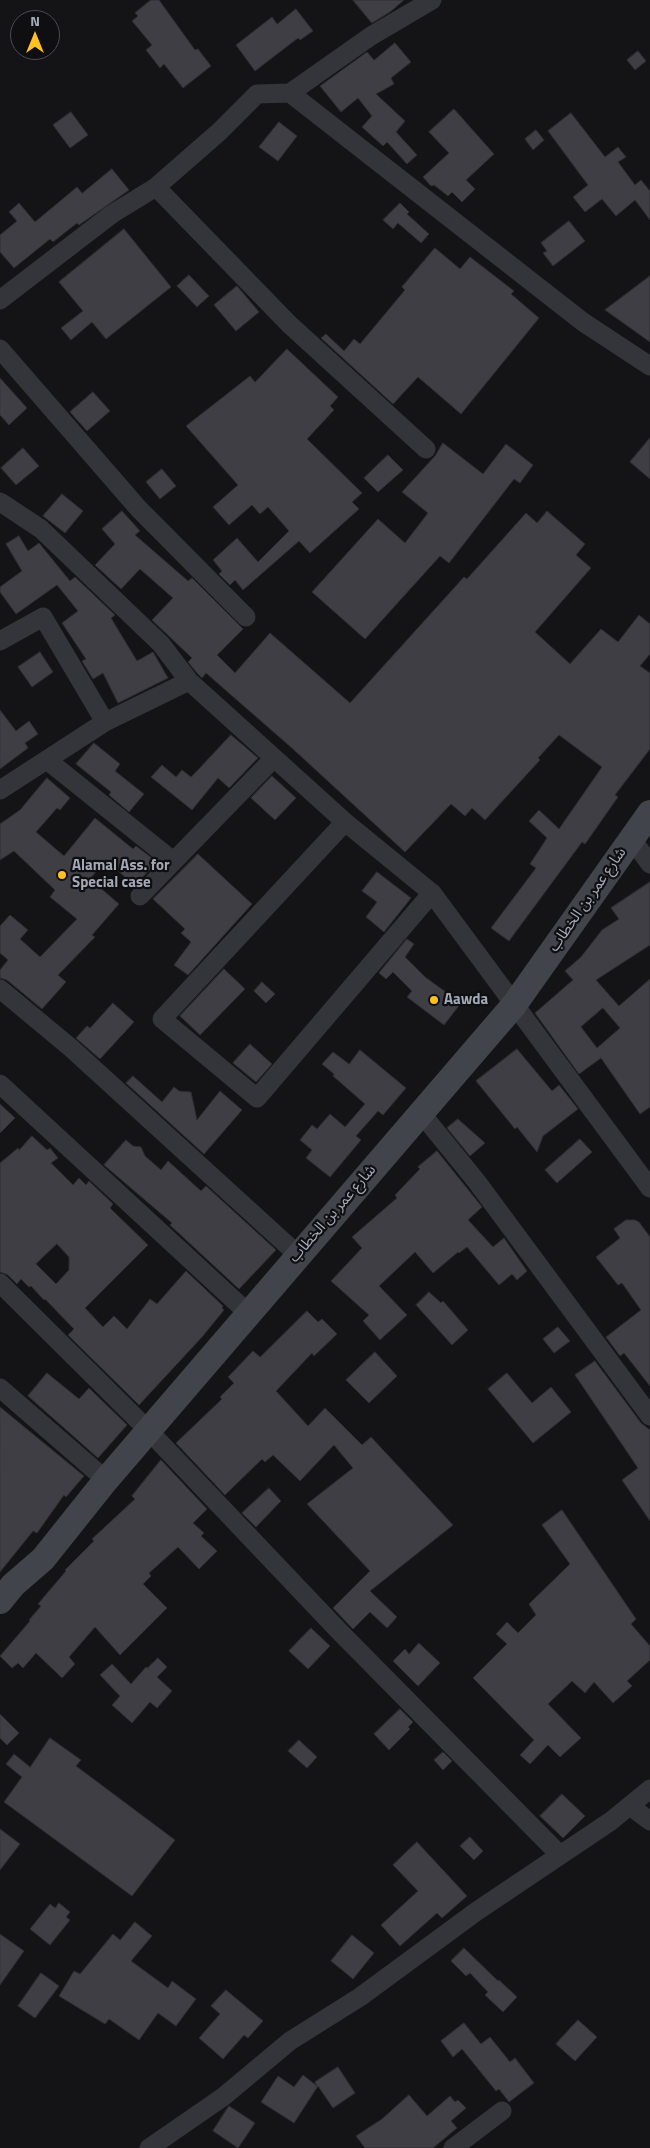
<!DOCTYPE html>
<meta charset="utf-8">
<style>
body{margin:0}
#map{position:relative;width:650px;height:2148px;overflow:hidden;background:#141416;font-family:"Titillium Web",sans-serif}
canvas{display:block}
.north{position:absolute;left:10px;top:10px;width:50px;height:50px;box-sizing:border-box;background:#0f0f11;border:1px solid #4b4d54;border-radius:50%;rotate:0deg;font-size:14px;font-weight:700;line-height:20px;text-align:center;color:#a4a9b8}
.north::after{content:'';display:block;margin:auto;width:18px;height:22px;background:#ffc223;clip-path:polygon(50% 0,100% 100%,50% 72%,0 100%)}
</style>
<div id="map">
<canvas width="650" height="2148"></canvas>
<div class="north">N</div>
</div>
<script>
const ctx = document.querySelector('canvas').getContext('2d');
ctx.lineJoin = 'round';
function paint(path, color) { ctx.fillStyle = color; ctx.fill(path, 'evenodd'); }
function strokePath(path, color, width, dash) { ctx.strokeStyle = color; ctx.lineWidth = width; ctx.lineCap = dash ? 'butt' : 'round'; ctx.setLineDash(dash || []); ctx.stroke(path); }
function drawText(font, color, halo, rows, align = 'center') {
  ctx.font = font + ' "Titillium Web","Noto Sans Arabic",sans-serif'; ctx.lineWidth = 4.5; ctx.setLineDash([]); ctx.textBaseline = 'middle'; ctx.strokeStyle = halo; ctx.fillStyle = color; for (const [text, x, y, turn = 0] of rows) {
    ctx.save(); ctx.translate(x, y); ctx.rotate((+turn || 0) * Math.PI / 180); ctx.textAlign = isNaN(turn) ? turn : align; if (halo) ctx.strokeText(text, 0, 0); ctx.fillText(text, 0, 0); ctx.restore();
  }
}
const building = new Path2D(`
 M151 0H159L195 50 198 49 211 66 183 88 164 64 160 68 146 50 152 45 132 21 138 16 135 13Z
 M353 0H404L390 12 372 23Z
 M296 9 313 31 300 40 298 38 255 71 236 45 272 17 277 24Z
 M395 43 411 62 391 78 394 84 376 94 405 121 396 132 417 155 407 164 387 142 383 146 362 127 372 116 358 98 341 112 320 86 367 52 374 60Z
 M638 51 646 61 635 70 627 60Z
 M454 109 494 154 466 180 475 189 462 202 452 192 448 196 434 185 431 186 423 177 449 153 429 132Z
 M71 112 88 135 70 148 53 125Z
 M571 113 605 157 618 147 626 157 618 162 635 185 641 180 650 191V220L635 200 616 216 602 199 585 212 573 197 588 185 548 131Z
 M279 122 297 136 278 161 259 147Z
 M536 130 544 140 533 150 525 139Z
 M112 169 129 190 79 225 77 223 53 242 50 239 14 268 0 252V235L17 221 9 212 19 203 35 222 77 187 82 193Z
 M400 203 409 212 407 214 429 234 421 243 398 223 393 229 383 220Z
 M569 221 585 241 553 266 543 253 547 251 541 243Z
 M124 229 171 287 106 339 92 322 71 340 61 328 83 311 59 282Z
 M435 248 460 269 470 257 514 291 511 294 539 318 461 414 418 377 393 404 321 338 326 334 344 351 354 339 360 344 405 290 402 287Z
 M189 275 209 296 197 307 177 286Z
 M650 276V342L605 310Z
 M237 286 259 312 236 331 214 305Z
 M287 349 338 397 330 406 334 410 307 439 362 493 352 502 359 509 310 553 299 541 243 590 235 580 230 585 219 574 222 571 213 560 237 538 258 562 289 531 268 507 260 514 252 505 229 525 213 507 238 485 186 426 250 376 255 382Z
 M0 378 27 408 9 425 0 415Z
 M93 392 110 411 87 431 70 412Z
 M650 438V479L630 462Z
 M443 443 483 474 506 444 533 465 520 483 514 479 449 563 440 556 365 639 312 592 378 519 405 543 428 513 402 492 435 456Z
 M23 448 39 466 16 485 1 468Z
 M388 455 403 470 378 492 364 478Z
 M162 469 176 486 160 499 146 482Z
 M62 494 83 511 65 533 43 516Z
 M122 511 140 531 135 535 188 581 192 578 243 629 217 655 235 673 270 633 350 703 464 577 467 579 526 513 537 523 547 511 585 544 576 555 591 568 535 632 570 664 601 629 618 642 639 615 650 624V654L640 666 650 673V749L615 795 618 797 585 844 582 842 509 941 491 928 536 868 530 864 547 838 529 821 539 810 559 829 602 767 559 735 538 758 540 760 485 820 472 808 465 816 451 804 405 852 293 749 206 673 202 678 197 673 188 662 192 658 152 620 173 598 140 569 121 589 95 565 115 544 102 529Z
 M19 536 28 551 39 543 70 581 75 577 115 615 111 618 137 661 153 652 168 678 118 703 103 673 93 679 82 661 86 659 62 623 78 611 57 585 16 614 0 592V587L22 571 6 544Z
 M40 652 53 672 32 687 18 667Z
 M0 710 16 731 29 721 38 734 25 743 28 748 0 769Z
 M231 735 258 758 229 788 218 778 192 810 151 777 162 765 176 777 182 770 191 777Z
 M94 743 120 764 115 771 144 794 129 812 109 795 111 792 76 764Z
 M272 776 296 798 275 820 251 798Z
 M47 778 70 798 60 810 57 808 36 832 64 856 95 818 133 849 136 846 157 862 134 886 106 859 90 879 119 904 92 935 95 937 58 975 66 982 42 1009 7 980 0 978V970L8 960 0 953V926L10 915 28 930 20 939 40 957 77 919 50 897 55 890 14 851 0 860V824L20 810Z
 M198 854 252 904 188 975 174 965 191 942 181 933 185 929 153 899Z
 M377 872 411 898 384 932 366 917 377 902 362 891Z
 M650 882V945L596 980 619 1006 650 979V1107L640 1114 601 1058 579 1074 535 1013 573 980 565 971 581 957 602 930 619 919 611 908ZM603 1008 620 1028 597 1048 581 1027Z
 M407 939 414 944 405 957 425 977 461 1003 444 1025 407 997 412 991 393 972 386 979 379 973Z
 M224 969 245 989 200 1035 180 1016Z
 M262 982 275 994 266 1003 254 991Z
 M113 1003 134 1022 100 1059 76 1038 87 1026 90 1028Z
 M250 1044 272 1064 256 1082 233 1063Z
 M517 1049 552 1091 559 1085 578 1109 543 1136 537 1152 517 1127 515 1129 476 1081Z
 M360 1050 406 1088 383 1115 378 1111 356 1136 361 1140 330 1177 306 1158 312 1150 300 1140 312 1125 317 1129 330 1114 345 1127 365 1104 333 1076 334 1074 322 1064 333 1052 349 1064Z
 M133 1076 162 1102 174 1087 179 1091 191 1092 197 1120 220 1091 242 1110 204 1154 126 1083Z
 M0 1104 15 1118 0 1133Z
 M458 1119 485 1143 470 1156 447 1128Z
 M32 1136 47 1150 50 1148 58 1158 51 1163 73 1185 79 1178 86 1185 89 1181 113 1204 110 1208 148 1245 85 1308 103 1327 114 1316 127 1329 150 1299 157 1304 186 1271 223 1306 222 1308 224 1310 202 1337 139 1405 68 1335 74 1329 45 1299 44 1300 31 1286 29 1287 21 1279 17 1284 8 1275 0 1272V1163L18 1148 19 1150ZM57 1244 69 1257V1270L56 1284 36 1264Z
 M580 1139 592 1152 557 1183 545 1170Z
 M126 1140 133 1146 141 1147 145 1156 161 1170 168 1161 201 1191 206 1186 276 1250 239 1289 170 1225 172 1223 104 1165Z
 M437 1151 482 1207 468 1220 493 1247 504 1238 527 1271 517 1280 512 1274 499 1285 467 1247 459 1253 458 1252 433 1273 415 1252 379 1286 407 1315 380 1340 363 1321 369 1315 331 1281 362 1248 352 1237 397 1198 395 1195 420 1169 418 1167Z
 M626 1220H635L639 1222 650 1237V1386L624 1353 620 1356 606 1337 641 1310 622 1283 618 1285 596 1257 620 1238 614 1229Z
 M429 1292 441 1303 443 1301 468 1330 452 1345 416 1305Z
 M307 1311 318 1322 322 1319 337 1334 314 1356 312 1353 276 1391 308 1426 325 1408 362 1445 371 1437 453 1525 370 1591 397 1617 387 1628 370 1612 353 1629 333 1608 370 1571 307 1504 353 1468 334 1445 300 1481 273 1455 265 1462 262 1459 225 1495 176 1443 222 1399 220 1397 234 1383 228 1377 253 1351 260 1357Z
 M558 1327 570 1341 554 1353 543 1339Z
 M375 1352 397 1376 369 1403 346 1380Z
 M595 1361 641 1423 650 1430V1521L622 1480 638 1468 575 1375Z
 M47 1373 79 1399 89 1388 127 1425 98 1458 28 1396Z
 M507 1373 532 1403 551 1387 571 1412 533 1443 488 1389Z
 M0 1407 84 1476 66 1497 64 1495 37 1533 33 1531 0 1572Z
 M161 1460 207 1509 193 1523 204 1533 201 1536 217 1551 199 1569 178 1547 149 1573 151 1576 143 1584 167 1608 120 1655 95 1627 69 1657 75 1664 62 1678 36 1653 23 1668 18 1663 12 1668 0 1656 30 1621 29 1620 41 1606 38 1604 66 1571 65 1570 94 1541 92 1539 135 1499 132 1496Z
 M269 1488 281 1501 256 1527 242 1513Z
 M562 1510 636 1619 631 1624 650 1646V1660L627 1681 632 1686 613 1703 594 1682 585 1693 572 1681 548 1704 581 1738 560 1757 548 1745 530 1764 520 1755 534 1740 473 1678 507 1644 496 1634 507 1622 518 1633 536 1615 529 1604 570 1564 542 1525Z
 M311 1628 330 1646 308 1669 289 1651Z
 M419 1643 440 1663 418 1686 393 1661 405 1649 409 1654Z
 M158 1658 167 1667 157 1677 172 1691 157 1708 150 1702 132 1723 112 1705 120 1696 100 1675 112 1664 131 1684 146 1667 147 1668Z
 M400 1709 413 1722 408 1727 410 1729 389 1750 374 1734Z
 M0 1714 19 1733 7 1745 0 1738Z
 M50 1738 81 1760 76 1766 175 1840 132 1896 4 1802 22 1777 6 1764 14 1754 30 1767Z
 M299 1740 317 1757 307 1768 288 1751Z
 M443 1752 452 1761 443 1770 434 1760Z
 M562 1794 585 1816 563 1838 540 1816Z
 M0 1829 20 1844 0 1870Z
 M470 1837 483 1851 474 1860 460 1846Z
 M417 1842 467 1896 442 1918 437 1913 400 1946 381 1925 418 1891 393 1865Z
 M59 1903 70 1912 66 1917 70 1920 50 1945 30 1929 50 1904 55 1908Z
 M135 1922 152 1936 131 1961 168 1988 172 1981 196 1999 176 2026 158 2013 139 2040 109 2019 105 2024 59 1996 74 1971 80 1974 113 1934 120 1940Z
 M0 1934 24 1951 0 1985Z
 M352 1935 374 1953 353 1979 331 1961Z
 M464 1948 498 1981 499 1980 517 1997 503 2012 485 1995 488 1992 470 1973 466 1976 451 1961Z
 M41 1973 59 1986 35 2018 18 2006Z
 M226 1990 263 2021 248 2038 244 2035 223 2059 199 2038 220 2014 211 2006Z
 M578 2020 597 2037 575 2061 556 2044Z
 M464 2023 481 2044 490 2037 510 2062 515 2058 534 2083 509 2102 499 2089 496 2091 462 2049 453 2057 441 2041Z
 M338 2067 355 2093 333 2108 318 2086 294 2123 261 2102 278 2076 294 2087 303 2075 317 2086 315 2082Z
 M409 2095 427 2116 450 2096 455 2102 458 2100 466 2108 451 2121 457 2128 433 2148H365L356 2136 382 2119Z
 M229 2106 255 2123 238 2148 213 2131Z`);
const street = new Path2D(`
 M290 93 583 322 650 366
 M156 187 289 324 426 449
 M0 300 112 214 156 187 219 132 257 94 290 93 371 36 432 0
 M0 349 138 508 246 617
 M0 502 41 529 161 644 189 681 345 822 432 893 650 1188
 M0 641 43 617 105 722
 M47 760 173 861
 M0 790 105 722 189 681
 M345 822 162 1019 257 1098 432 893
 M631 838 650 864
 M140 896 274 758
 M0 989 71 1048 298 1255
 M0 1084 248 1313
 M421 1113 477 1182 650 1416
 M0 1283 149 1431 338 1630 560 1855
 M0 1388 106 1480
 M630 1806 650 1821
 M149 2148 223 2097 290 2041 360 1997 477 1911 611 1821 650 1789
 M453 2148 502 2111`);
const secondary = new Path2D(`
 M0 1601 13 1585 43 1559 106 1480 514 1005 650 813`);
const markers = [
 [62,875,5,"#ffc223"],
 [434,1000,5,"#ffc223"]
];
const poiNames = [
 ["Alamal Ass. for",72,866],
 ["Special case",72,883],
 ["Aawda",444,1000]
];
const streetNames = [
 ["شارع عمر بن الخطاب",588,900,-55],
 ["شارع عمر بن الخطاب",333,1214,-49]
];
paint(building, '#3e3e44');
strokePath(building, '#2e2d32', 1);
strokePath(street, '#34353b', 19);
strokePath(secondary, '#42444b', 26);
for (const [x, y, r, color] of markers) { const dot = new Path2D(); dot.arc(x, y, r, 0, 2 * Math.PI); ctx.fillStyle = color; ctx.fill(dot); strokePath(dot, '#0f0f11', 2); }
drawText('bold 15px', '#a4a9b8', '#0f0f11', poiNames, 'left');
drawText('15px', '#a4a9b8', '#0f0f11', streetNames);
</script>
